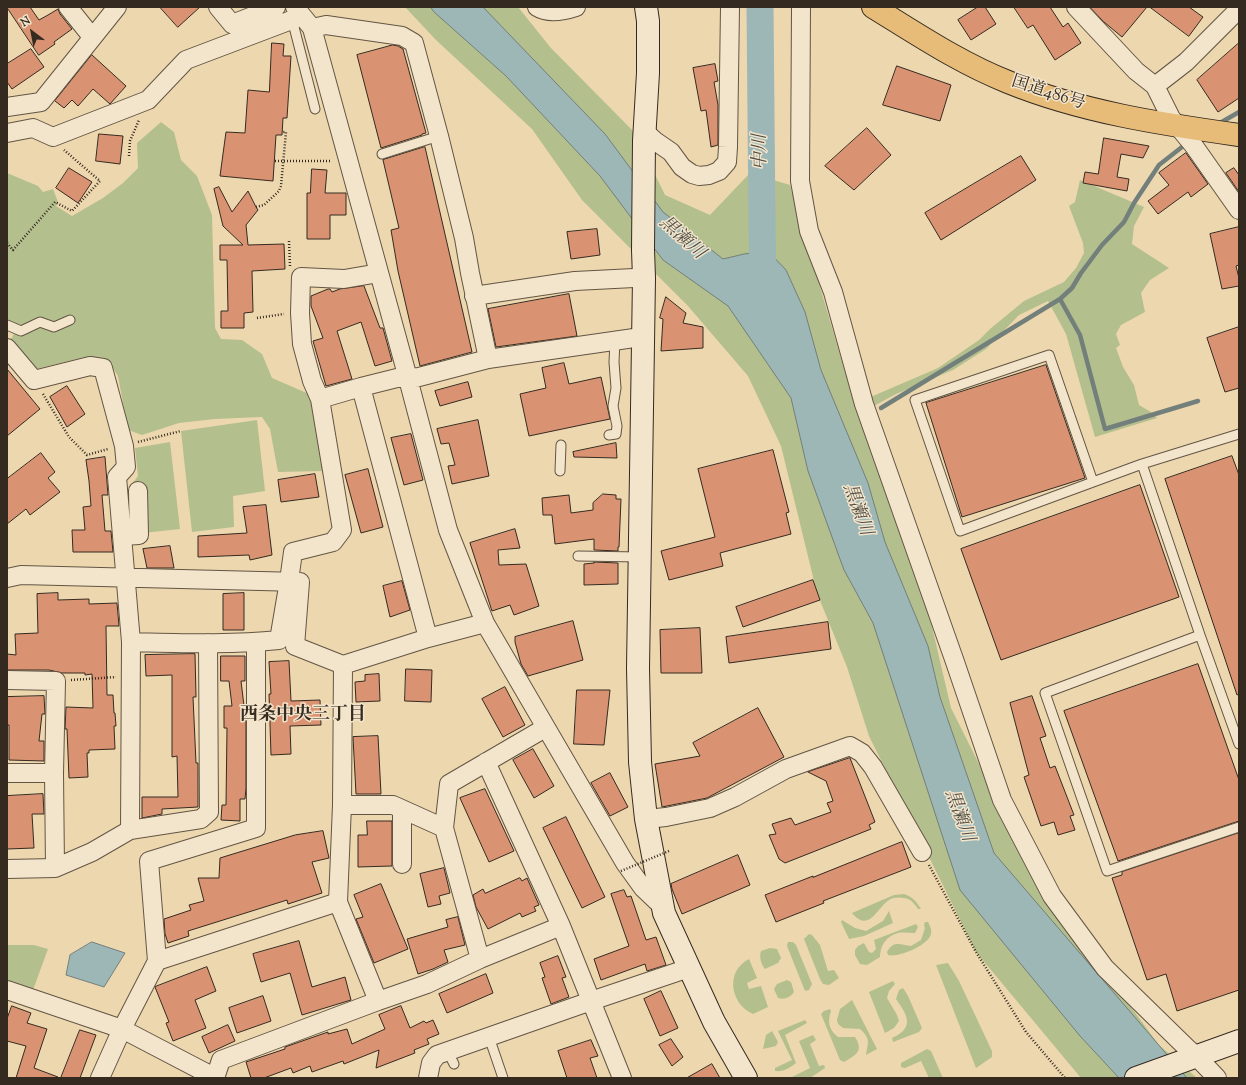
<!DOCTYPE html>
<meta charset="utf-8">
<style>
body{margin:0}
#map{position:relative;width:1246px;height:1085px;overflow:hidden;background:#edd7af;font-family:"Sorts Mill Goudy",serif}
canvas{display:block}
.frame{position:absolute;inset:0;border:8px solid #352a20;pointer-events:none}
.north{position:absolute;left:12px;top:12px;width:40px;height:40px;-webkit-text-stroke:3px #f3e5cb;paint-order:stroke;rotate:328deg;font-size:11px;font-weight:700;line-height:16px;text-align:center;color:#352a20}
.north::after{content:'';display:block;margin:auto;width:14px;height:18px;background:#352a20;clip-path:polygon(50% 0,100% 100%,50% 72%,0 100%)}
</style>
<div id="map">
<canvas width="1246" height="1085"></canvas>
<div class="frame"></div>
<div class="north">N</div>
</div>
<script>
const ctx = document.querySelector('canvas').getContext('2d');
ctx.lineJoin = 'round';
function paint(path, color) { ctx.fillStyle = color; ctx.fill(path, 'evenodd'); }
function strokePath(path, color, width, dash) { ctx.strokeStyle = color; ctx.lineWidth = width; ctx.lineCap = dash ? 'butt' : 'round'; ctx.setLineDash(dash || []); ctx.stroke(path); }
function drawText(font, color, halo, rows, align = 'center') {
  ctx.font = font + ' "Sorts Mill Goudy","Noto Serif JP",serif'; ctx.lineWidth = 3; ctx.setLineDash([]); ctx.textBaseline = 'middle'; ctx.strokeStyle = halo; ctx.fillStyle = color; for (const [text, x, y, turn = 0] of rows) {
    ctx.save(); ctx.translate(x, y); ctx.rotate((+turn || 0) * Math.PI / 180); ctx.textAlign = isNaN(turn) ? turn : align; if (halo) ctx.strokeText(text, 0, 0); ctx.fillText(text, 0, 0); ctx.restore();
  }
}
const green = new Path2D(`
 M405 7H518L551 48 636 134H635L665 195 710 215 750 173 790 185 850 389 910 533 951 708 1037 880 1159 1045 1197 1078H1081L976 952 869 736 847 667 817 593 781 446 748 376 688 306 582 200 532 129 436 40Z
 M161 122 174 132 181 160 197 176 212 215 215 328 221 339 242 340 262 354 272 378 309 394 324 471 278 472 270 429 262 417 215 419 179 423 142 435 128 430 118 376 109 362 85 357 36 369 8 344 17 329 7 323V173L38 186 43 192 53 189 58 202 56 206 72 216 103 198 123 183 138 168 137 143Z
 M1080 180 1144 207 1134 226 1132 244 1169 268 1150 280 1141 293 1145 312 1121 325 1116 334 1120 345 1116 348 1123 367 1134 385 1139 405 1154 414 1157 418 1095 437 1066 334 1048 301 1019 315 986 349 953 370 896 394 872 407 867 392 873 396 938 368 979 340 990 329 1024 301 1064 282 1076 268 1084 253 1083 243 1069 206 1075 202Z
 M257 420 265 491 233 496 234 527 192 532 181 431Z
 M170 442 180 529 143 533 132 484 138 476 135 448Z
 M904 894C913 897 916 901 921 909H918C914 903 911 899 904 898 899 897 893 897 889 900 876 909 869 933 852 913L894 895Z
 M889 911 893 923 864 936 849 939 841 922 842 920 855 928 866 931 883 921Z
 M925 922H928C930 926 932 930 931 934 929 945 898 958 888 955L887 952C894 940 900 945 911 946L921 940 925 928 924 925Z
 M916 924 918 927 915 933C909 933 903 932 898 933 886 936 880 946 880 957L867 965 860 964 855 955V950L858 946 864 943 869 952 872 953 876 949 874 940Z
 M809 934 812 935 820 945 828 971 834 970 839 978 829 985 823 984 820 979 804 939Z
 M788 942H793L796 945 812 984 809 990 805 991 787 946Z
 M7 945H34L48 949 33 990 7 981Z
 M770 948 777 949 781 958 778 963 765 969C761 964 759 957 761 951Z
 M749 959 757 978 747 983 749 989 761 986 768 1007 753 1014C730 1004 725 971 749 959Z
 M948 963 959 981 992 1051V1057L976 1068 936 965Z
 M787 980 791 982 794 992C790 998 784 1000 778 998L774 989 777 984Z
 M893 981 895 984 889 991 887 998 897 1015 899 1021 894 1028 885 1033 869 992Z
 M903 988 908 996 922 1028 919 1032 893 1042 892 1038C896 1036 900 1034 903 1031 913 1021 902 1008 896 999L899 990Z
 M852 1000 877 1049 866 1055C868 1042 871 1039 860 1029L843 1028 838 1024 837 1020 840 1009Z
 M830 1009 831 1011C827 1022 829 1030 838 1037H855C864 1051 856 1055 844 1062L840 1060 821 1014 824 1011Z
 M805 1020 807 1023 785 1035 796 1063C789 1068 784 1072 775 1071V1068L792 1060 778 1031Z
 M772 1031 778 1042 776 1046 763 1049 766 1035Z
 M813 1035 816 1040 810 1044 819 1066 824 1065 825 1068 810 1078H790L810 1068 799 1041Z
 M927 1049 931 1051 943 1078H929L921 1061 905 1068 901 1067V1063Z`);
const water = new Path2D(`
 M431 7H483L605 134 663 212 723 259 744 254 768 251 786 270 805 312 821 370 868 483 885 542 928 646 940 697 994 853 1187 1078H1119L1080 1036 960 890 873 623 844 570 808 471 791 398 728 306 663 260 600 176 506 76 434 12Z
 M92 942 125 953 104 987 66 975 70 955Z`);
const stream = new Path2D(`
 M1220 123 1239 112
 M1060 299 1080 335 1105 429 1198 401
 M881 408 1060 299 1072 288 1081 273 1102 245 1124 222 1134 203 1159 165 1182 147`);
const river = new Path2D(`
 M760 7 762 222 763 290`);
const building = new Path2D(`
 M7 7H30L39 20 48 15 58 9 60 14 72 29 54 42 55 44 39 55Z
 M160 7H200L178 27Z
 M978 7H985L996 24 971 40 958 20Z
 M1014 7H1050L1063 27 1068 23 1081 43 1055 60 1033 25 1028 28Z
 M1090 7H1147L1122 37 1104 22Z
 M1150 7H1189L1203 17 1189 36Z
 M272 43 284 44 283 56H291L287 118H283L282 135H276L273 181 220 176 226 132 245 133 248 90 269 92Z
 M1239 43V98L1218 112 1197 80Z
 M393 45 398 46 403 49 426 133 422 134V135L381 148 357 55Z
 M31 49 44 67 12 89 7 82V64Z
 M92 55 126 86 110 104 93 89 78 106 72 100 64 108 55 101Z
 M715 64 718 81 714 82 718 105V145L711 147 706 110 701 111 693 68Z
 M897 66 951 85 940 121 883 105Z
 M867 128 891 155 854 190 825 166Z
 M99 134 123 136 120 164 96 161Z
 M1104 138 1149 146 1143 158 1121 154 1117 177 1129 179 1127 191 1083 183 1085 172 1098 174Z
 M425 147 472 352 420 366 398 271 391 230 399 228 383 160Z
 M1186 153 1208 184 1191 197 1188 192 1158 214 1148 201 1169 185 1159 173Z
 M1021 156 1036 180 941 240 925 213Z
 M69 168 92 182 78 203 56 188Z
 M1234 168 1239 175V192L1226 173Z
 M312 169 327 170 325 193H346V215H330V239H307V193H310Z
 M219 187 232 212 248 191 256 207 258 210 246 225 248 245 284 244 285 269 252 271 253 312 244 313V328H221V311H228L227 260H220V245H243L223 226 214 189Z
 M1239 227V265L1236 266 1239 278V286L1222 289 1210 234Z
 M597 229 600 255 571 259 567 232Z
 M364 286 380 328H383L392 361 375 366 361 322 337 331 352 379 326 386 313 341 323 338 311 306V296L328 289H330L332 292 340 289Z
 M569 294 577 336 496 347 488 309Z
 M666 297 686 313 683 323 703 327V348L661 351 663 319 660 318Z
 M1239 327V388L1225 392 1207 338Z
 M564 363 569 384 601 377 610 419 529 436 520 394 546 388 542 368Z
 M1046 365 1085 478 962 517 926 403Z
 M7 369 40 409 7 436Z
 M468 382 472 397 440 406 435 391Z
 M67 386 85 414 67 427 50 397Z
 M478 420 489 476 452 484 448 466 455 465 449 443 441 444 437 429Z
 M411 434 423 480 404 485 391 438Z
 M616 443 617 458 574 457 573 452Z
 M773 450 789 512 786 513 791 534 720 553 723 566 669 580 661 551 715 537 698 469Z
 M41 453 55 472 48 478 60 492 30 515 26 509 7 524V479Z
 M1232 456 1239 475V694L1237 695 1165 479Z
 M105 457 108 495H102L105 531H111L113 552H73L72 530H85L83 507 91 506 89 481 86 460Z
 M368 469 383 527 361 533 345 475Z
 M315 474 319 497 281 502 278 480Z
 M1140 485 1179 597 1001 660 961 549Z
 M603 494 616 495V499H621L619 547H618V551L594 550V539L555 544 552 515H543L542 498 569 495 571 513 593 510V503Z
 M266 505 272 555 250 560 249 555 198 557V536L247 533 243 507Z
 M515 529 520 548 498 550 499 565 526 564 539 606 514 615 510 605 492 611 470 543Z
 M170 546 174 568H147L143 549Z
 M594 562 618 563V584L584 585V564L594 563Z
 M813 580 820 600 743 627 736 607Z
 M402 581 410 610 390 617 383 586Z
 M58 593V600L89 599V604L117 603 119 626H106L107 695H113L114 713H115L116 726H114L115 749 89 750V753H87L88 777 69 778 67 729H65L66 707 93 708 92 674 85 675V673H62L49 670H7V654L16 655 15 634 38 633 37 594Z
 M244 593V630H223V594Z
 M573 621 583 660 528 676 521 664 515 642V637Z
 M828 622 831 649 729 663 726 637Z
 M700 628 702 673H661L660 630Z
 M195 654 196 697H193L196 763H198V807L162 809V814L142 818V797H178L177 756 172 757V675L146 676 145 655Z
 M221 656H245V681H241L244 706H246V788L245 799H240V821L221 820 222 805H226L227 728H224V706H232L229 681H221Z
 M289 661 291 701 320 700 321 725 290 726 291 754 271 755 269 694H271L269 662Z
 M1198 664 1239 780V821L1118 861 1064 711Z
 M406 669 432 670 431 702 405 701Z
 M379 674 380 701 356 702 355 682 365 681V675Z
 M505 687 525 725 503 737 482 699Z
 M577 690H610L604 745 574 744Z
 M44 696 45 714H42L39 741H44V761L9 760V725H7V697Z
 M1032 696 1046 736 1040 738 1050 768 1055 766 1074 815 1070 816 1075 830 1058 835 1054 822 1041 826 1024 777 1029 775 1010 703Z
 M758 708 784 757 707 798 662 807 655 764 700 756 693 743Z
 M378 736 381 794H356L353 737Z
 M533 749 554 786 534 798 513 760Z
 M850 758 875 822 869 825 871 829 785 863 779 859 769 835 776 834 772 824 791 818 795 825 831 812 827 803 833 801 826 781 808 772Z
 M610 773 628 807 610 816 591 783Z
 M485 789 514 851 489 862 460 798Z
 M43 794 44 814H32L34 848 7 849V796Z
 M566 817 605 897 582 908 543 828Z
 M367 821H392V866L358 867V835H367Z
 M323 831 329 858 312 862 322 893 288 904 287 900 188 931 189 936 168 943 165 934 164 919 191 910 189 905 204 901 198 878H219L220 858 295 835Z
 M1239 833V990L1177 1011 1166 974 1147 980 1112 878 1122 875V872Z
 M902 842 911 867 823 901 824 903 776 922 765 895 813 876V877Z
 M738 855 750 885 682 914 672 889 671 884Z
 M444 868 450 893 439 896 441 904 428 907 420 874Z
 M520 878 522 881 527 878 539 905 534 907 536 911 522 917 520 913 488 929 476 907 473 895 483 889 485 893Z
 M381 884 408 949 374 963 356 919 363 917 354 895Z
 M624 890 627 897 631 896 646 940 656 937 666 965 647 971 645 964 601 980 594 959 629 946 611 894Z
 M458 917 465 945 444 950 448 962 433 969 418 974 407 939 448 927 446 920Z
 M299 941 312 987 345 977 351 1000 302 1015 290 973 261 982 253 954Z
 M558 956 566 977 562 978 569 997 551 1004 542 978 545 977 540 963Z
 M207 967 216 991 195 1000 206 1028 173 1041 166 1023 169 1022 155 987Z
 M486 974 493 993 447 1013 439 994Z
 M661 991 678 1028 660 1036 644 999Z
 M263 996 271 1021 237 1033 229 1008Z
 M12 1006 31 1013 27 1023 47 1029 34 1068 58 1077V1078H16L26 1046 7 1041V1019Z
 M401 1006 410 1028 424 1021 426 1023 433 1020 439 1034 427 1039 429 1044 414 1050 415 1053 376 1068 379 1050 344 1064 343 1061 312 1072 310 1066 293 1073 291 1068 264 1078H251L246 1062 285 1049V1047L328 1032V1034L347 1029 352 1044 385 1029 379 1015Z
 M228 1025 235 1041 209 1053 202 1037Z
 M80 1030 96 1035 80 1078H61Z
 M671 1039 683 1057 672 1066 659 1045Z
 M591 1040 598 1056 590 1058 597 1078H567L558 1051Z
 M712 1064 720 1078H687Z`);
const path = new Path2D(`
 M129 156 130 141 139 120
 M275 161H332
 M256 207 264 205 279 191 281 186 286 132H282
 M289 241 290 266
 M7 243 13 250 55 202 72 211 100 181 64 150
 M257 318 284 314
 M43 394 69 437 87 455 108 449
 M138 442 181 431
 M71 680 116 677
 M929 865 976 952 1026 1032 1065 1078`);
const lane = new Path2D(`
 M292 19 315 109
 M382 154 439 136
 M7 325 21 331 40 322 54 327 70 320
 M609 435 616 434 617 426 613 406 616 388 614 362 615 341
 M560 471 561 445
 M1093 482 1049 355 915 400 960 531 1142 464
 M578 556 640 557
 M1200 635 1142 464 1239 434
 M1239 744 1200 635 1045 693 1107 871 1239 827
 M489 1037 503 1078
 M448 1052 454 1064`);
const street = new Path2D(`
 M68 7 92 37
 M218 7 232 24 276 7
 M295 7 312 28 406 371 448 530 485 623 625 863 643 888 663 907
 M537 7C548 14 564 11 576 7
 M801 7 800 181 809 231 833 292 864 404 955 662 1002 800 1052 896 1105 968 1187 1048 1196 1056 1217 1078
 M1076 7 1136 71 1155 86
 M1239 9 1186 62 1155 86 1171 118 1194 146 1239 210
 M312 28 326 25 402 36 414 43 439 136 464 238 470 273 488 359
 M7 107 41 102 117 7
 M644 131 655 141 671 152 682 167 692 174 699 176 709 175 719 171 727 162 728 147 730 7
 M7 133 33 128 53 137 148 100 186 60 302 16
 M474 296 575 281 634 278H644
 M7 348 34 380 90 366 103 368 124 446 126 467 117 477 131 642 130 830
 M361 387 428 638
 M320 399 312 381 302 344 300 313 301 277 344 279 379 273
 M123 536 139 535 138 491
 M7 578 21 575 300 582 295 646 343 665 428 638 485 623
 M131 642C180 643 230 645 279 640L289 581 293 552 333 542 342 530 320 399 361 387 397 378 419 377 488 359 634 338H643
 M7 680 56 681 54 773 55 868
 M486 762 561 926 622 1078
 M7 773H54
 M342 805 343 665
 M646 819 666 817 710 808 735 797 786 769 850 746 862 753 873 767 922 852
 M402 864V809
 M7 869 55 868 92 852 130 830 201 819 209 812 208 643
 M480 959 444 828 449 784 545 728
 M157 961 338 902
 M7 990 122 1029 216 1078
 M378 1001 338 902 342 805H393L444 828
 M100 1078 122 1029 157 961 149 861 256 828V642
 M215 1078 221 1060 378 1001 427 984 480 959 561 926
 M428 1078 431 1063 437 1055 591 1001 689 968`);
const secondary = new Path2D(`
 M646 7 648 21V73L644 141 643 250 644 278 638 668 640 762 646 819 664 913 714 1022 746 1078
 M1136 1078 1239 1041`);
const highway = new Path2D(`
 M873 7C917 34 960 63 1008 82 1082 112 1161 124 1239 135`);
const pathBridge = new Path2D(`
 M621 871 669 851`);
const streetNames = [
 ["国道486号",1048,94,18]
];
const waterNames = [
 ["中川",762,152,-91],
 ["黒瀬川",681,239,42],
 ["黒瀬川",856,510,70],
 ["黒瀬川",958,816,70]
];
const neighbourhoodNames = [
 ["西条中央三丁目",303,716]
];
paint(green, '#b4bf8e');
paint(water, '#9db7b6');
strokePath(water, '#737f7a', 1);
strokePath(stream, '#737f7a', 4.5);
strokePath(river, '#9db7b6', 27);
paint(building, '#d99372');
strokePath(building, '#352a20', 1);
strokePath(lane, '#635544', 11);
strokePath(street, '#635544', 20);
strokePath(secondary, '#352a20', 24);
strokePath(highway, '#352a20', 24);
strokePath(path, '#352a20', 2.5, [1, 2]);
strokePath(lane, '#f3e5cb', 9);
strokePath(street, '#f3e5cb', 18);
strokePath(secondary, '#f3e5cb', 22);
strokePath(highway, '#e6bc78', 22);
strokePath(pathBridge, '#352a20', 2.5, [1, 2]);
drawText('17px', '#352a20', '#f3e5cb', streetNames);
drawText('italic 18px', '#4f4d46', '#f3e5cb', waterNames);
drawText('bold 18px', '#352a20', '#f3e5cb', neighbourhoodNames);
</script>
